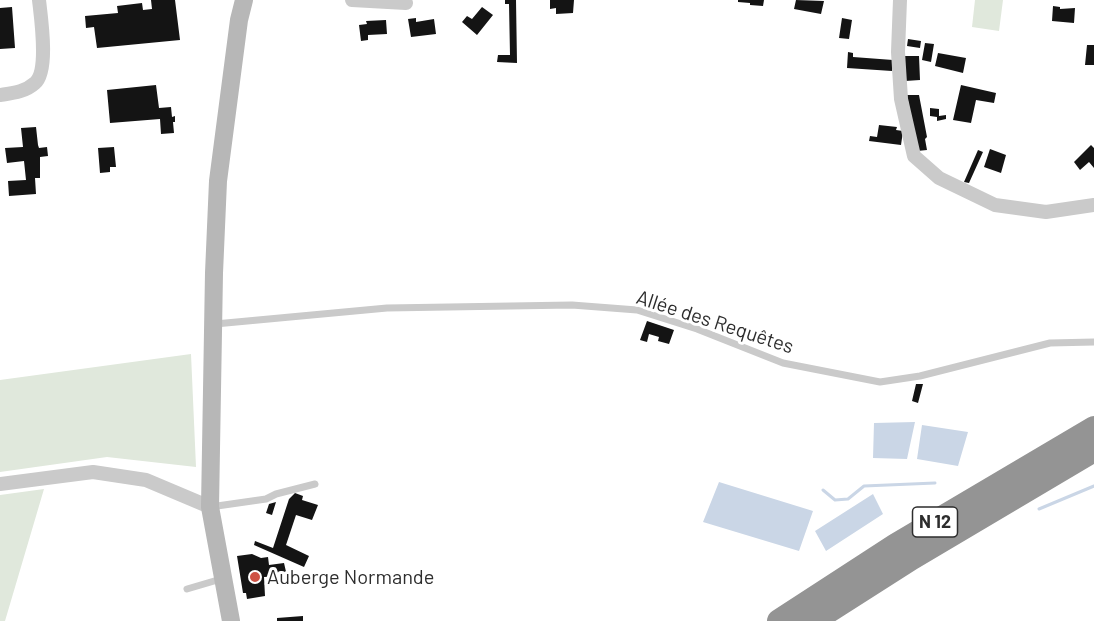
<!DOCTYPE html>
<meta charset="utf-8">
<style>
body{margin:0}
canvas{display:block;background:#fff}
</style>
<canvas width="1094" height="621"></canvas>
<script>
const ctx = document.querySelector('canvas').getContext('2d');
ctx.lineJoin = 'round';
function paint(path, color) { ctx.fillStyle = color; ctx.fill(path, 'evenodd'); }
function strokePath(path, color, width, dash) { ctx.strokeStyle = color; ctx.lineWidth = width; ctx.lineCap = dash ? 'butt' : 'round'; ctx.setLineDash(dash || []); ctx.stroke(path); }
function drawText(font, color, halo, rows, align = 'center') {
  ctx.font = font + ' Barlow,sans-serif'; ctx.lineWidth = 6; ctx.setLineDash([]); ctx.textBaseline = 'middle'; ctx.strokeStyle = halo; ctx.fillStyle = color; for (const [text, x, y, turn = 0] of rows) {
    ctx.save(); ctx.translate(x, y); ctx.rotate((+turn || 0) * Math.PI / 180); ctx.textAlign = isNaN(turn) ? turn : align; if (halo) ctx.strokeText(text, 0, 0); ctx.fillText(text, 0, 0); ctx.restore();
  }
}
const green = new Path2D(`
 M975 0H1003L999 31 972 27Z
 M191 354 196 467 107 457 0 472V380Z
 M44 489 5 621H0V495Z`);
const water = new Path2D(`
 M915 422 907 459 873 458 874 423Z
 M922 425 968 432 958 466 917 459Z
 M719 482 813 511 799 551 703 522Z
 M873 494 883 514 826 551 815 531Z`);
const stream = new Path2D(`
 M823 490 835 500 848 499 864 486 935 483
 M1039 509 1094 486`);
const building = new Path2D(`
 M151 0H175L180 40 97 48 94 27 86 28 85 16 118 13 117 6 142 3 143 10 152 9Z
 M505 0H516L517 63 497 62 498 55H510L509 4H505Z
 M550 0H574L573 13 556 14V8L550 9Z
 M738 0H764L763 6 750 5V3L738 2Z
 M796 0 824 1 821 14 794 9Z
 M1053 6 1060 7V9L1075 8 1074 23 1052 21Z
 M12 7 15 48 0 49V8Z
 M482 7 493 15 477 35 462 22 467 16 472 19Z
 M416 18V22L434 19 436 34 411 37 408 19Z
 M842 18 852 20 849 39 839 38Z
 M386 20 387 34 368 35V40L361 41 359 25 367 24 366 21Z
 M908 39 921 41 920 48 907 46Z
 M925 43 934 44 931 62 922 60Z
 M1087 45H1094V65H1085Z
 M848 52 853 53V57L893 60 892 71 847 68Z
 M938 53 966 58 963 73 935 66Z
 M904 56H919L920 80 905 81Z
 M156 85 159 108 171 107 172 117 175 116V122H173L174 133 161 134 160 119 110 123 107 90Z
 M961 85 996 93 994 103 976 100 971 123 953 120Z
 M907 95H919L927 137 925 139 927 150 917 151Z
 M930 108 939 109V116L946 115V119L937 121V117L930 116Z
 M879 125 897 127 896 130 903 131 901 145 869 141 870 136 877 137Z
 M36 127 38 145 39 148 47 147 48 156 40 157V178H35L36 194 9 196 8 181 26 180 24 161 7 163 5 148 23 147 21 128Z
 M1091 145 1094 148V168L1089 162 1080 170 1074 162Z
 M114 147 116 167H110V172L100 173 98 148Z
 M990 149 1006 155 1001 173 984 167Z
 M978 150 983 152 969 183 964 182Z
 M647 321 674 330 669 344 658 341 659 337 649 334 647 342 640 340Z
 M916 384H923L918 403 912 401Z
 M295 493 303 496 302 500 318 505 312 520 296 515 286 545 309 556 304 567 254 545 255 541 273 548 289 499Z
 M276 502 272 515 266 513 269 504Z
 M252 554 261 558 268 557 269 565 284 563 287 576 264 577 265 596 247 599 246 593H243L237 556Z
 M303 616V621H277V618Z`);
const lane = new Path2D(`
 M215 324 387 308 572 305 637 310 697 329 783 363 880 382 920 376 1050 343 1094 342
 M210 507 266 499 276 494 315 484
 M187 589 221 579`);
const street = new Path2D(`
 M352 0 406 3
 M900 0 898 52 901 99 914 156 939 178 995 205 1046 212 1094 205
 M0 95C13 93 25 92 35 83 49 71 41 18 39 0
 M0 484 93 472 146 480 210 507`);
const secondary = new Path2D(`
 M231 621 210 507 214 273 218 181 239 20 244 0`);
const highway = new Path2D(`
 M779 621 896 545 1094 428
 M813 621 912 558 1094 450`);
const markers = [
 [255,577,6,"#ce5244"]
];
const shields = [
 [935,522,45]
];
const shieldNames = [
 ["N 12",935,522]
];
const streetNames = [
 ["Allée des Requêtes",715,322,18]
];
const poiNames = [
 ["Auberge Normande",267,577]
];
paint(green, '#e0e8dc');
paint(water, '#cad6e6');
strokePath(stream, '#cad6e6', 3);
paint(building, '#141414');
strokePath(lane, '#cacaca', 7);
strokePath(street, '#cacaca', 14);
strokePath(secondary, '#b7b7b7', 18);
strokePath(highway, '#949494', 24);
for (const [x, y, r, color] of markers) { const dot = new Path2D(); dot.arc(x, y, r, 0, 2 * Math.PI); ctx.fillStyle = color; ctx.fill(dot); strokePath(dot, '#fff', 2); }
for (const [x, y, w] of shields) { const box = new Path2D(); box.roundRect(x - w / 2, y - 15, w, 30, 4.5); ctx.fillStyle = '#fff'; ctx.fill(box); strokePath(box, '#2d2d2d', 1.5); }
drawText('bold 18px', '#2d2d2d', null, shieldNames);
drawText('20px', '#2d2d2d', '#fff', streetNames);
drawText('20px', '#2d2d2d', '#fff', poiNames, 'left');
</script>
